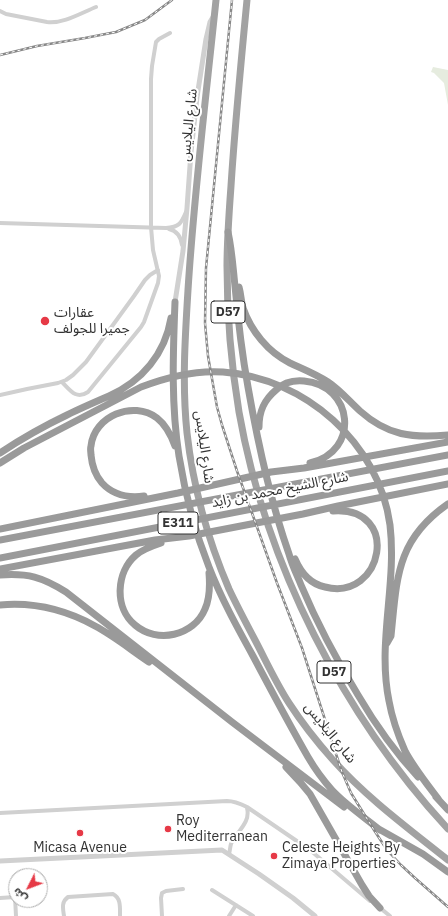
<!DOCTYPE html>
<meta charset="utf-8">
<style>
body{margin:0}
#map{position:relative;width:448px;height:916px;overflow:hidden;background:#fff;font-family:"IBM Plex Sans","Noto Sans Arabic",sans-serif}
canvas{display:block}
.north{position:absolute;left:8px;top:868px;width:40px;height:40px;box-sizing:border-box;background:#fff;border:1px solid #adadad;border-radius:50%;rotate:228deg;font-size:11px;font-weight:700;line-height:16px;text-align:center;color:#333}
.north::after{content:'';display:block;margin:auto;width:14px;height:18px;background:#e63946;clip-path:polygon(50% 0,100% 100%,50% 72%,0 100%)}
</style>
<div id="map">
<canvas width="448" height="916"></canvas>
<div class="north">ش</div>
</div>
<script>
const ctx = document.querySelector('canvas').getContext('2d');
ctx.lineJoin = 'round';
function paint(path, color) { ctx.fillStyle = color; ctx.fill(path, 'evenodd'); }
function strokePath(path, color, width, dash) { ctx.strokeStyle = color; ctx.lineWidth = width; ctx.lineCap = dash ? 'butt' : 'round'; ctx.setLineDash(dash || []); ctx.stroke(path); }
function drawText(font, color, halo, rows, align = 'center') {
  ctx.font = font + ' "IBM Plex Sans","Noto Sans Arabic",sans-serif'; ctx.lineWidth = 4; ctx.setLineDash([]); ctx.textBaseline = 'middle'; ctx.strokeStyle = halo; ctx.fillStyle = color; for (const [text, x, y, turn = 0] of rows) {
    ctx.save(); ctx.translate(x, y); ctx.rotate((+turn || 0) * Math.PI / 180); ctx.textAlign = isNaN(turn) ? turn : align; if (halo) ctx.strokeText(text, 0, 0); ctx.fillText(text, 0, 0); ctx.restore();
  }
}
const green = new Path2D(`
 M433 67 448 70V105L444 83 434 73 431 72Z`);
const minor = new Path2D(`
 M0 11 6 14 47 22C63 24 81 13 96 7
 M0 223 166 228C179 227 181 224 186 212
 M169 229C177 231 181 237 182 245
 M62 382C70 390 76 400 88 392L141 327 144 322 158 283 159 276 153 250 151 227V79L152 66 156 42 159 39 170 33
 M0 395 27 389 58 383 66 380 73 375 86 362 134 296 145 280 150 275 158 270
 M0 813 227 801C235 801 241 804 247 807L310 850 370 901
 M229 854C230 851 230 847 231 844 236 832 251 823 247 808
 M14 877 16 916
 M212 890 253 916
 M0 898 15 897
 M379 907 390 916
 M64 916C63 909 61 902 68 897L113 894C121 898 120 907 120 916
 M162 916 161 898 162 893 166 891 183 889
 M229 916 236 905`);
const tertiary = new Path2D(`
 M175 302 183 251 187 208 191 152 197 97 206 39 210 22 213 17
 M0 861 222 850 259 874 293 898 315 916`);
const trunk = new Path2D(`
 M216 0C206 97 194 193 188 290 185 338 182 385 187 433 193 486 208 540 229 589 237 606 246 623 255 640 266 661 276 683 289 703 302 723 317 742 333 760 367 798 408 828 448 860
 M247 0C241 62 235 124 231 186 229 213 227 240 227 266 227 315 231 364 239 412 266 565 343 715 448 829`);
const motorway = new Path2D(`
 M228 232C232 250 233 268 235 286 238 320 242 354 248 387 258 444 270 500 289 554 292 565 297 575 301 585 317 623 336 659 358 695 375 724 395 752 418 777
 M239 287C241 294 241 301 243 308 251 331 268 352 290 363 303 369 316 374 328 382 340 390 349 401 360 411 388 436 412 438 448 435
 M175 302C173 354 171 405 179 456 185 493 195 532 209 567 221 598 237 627 253 656 271 690 289 724 308 757 315 769 323 780 332 790 346 805 364 817 380 830
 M259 427C259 411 264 400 276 390 284 382 293 380 304 381 353 385 361 451 310 463
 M0 453C21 439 44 426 67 415 81 408 95 402 109 396 142 381 165 354 171 318
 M0 463 24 448 141 387C167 377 196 370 223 372 305 378 379 443 390 525 397 584 377 643 389 701 392 718 398 735 405 751 414 768 427 784 439 800
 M144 496C129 498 113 495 102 483 95 475 92 466 91 455 91 452 90 449 91 446 94 416 133 400 157 418 166 425 171 435 175 446
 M0 529 178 493 271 472 304 468 448 442
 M0 540 448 455
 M161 543C152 546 143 549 136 555 116 572 114 608 135 625 157 644 194 636 205 609 210 598 210 585 209 573
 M0 558 448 471
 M295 559C301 573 310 584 325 587 383 602 402 506 333 511
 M0 569 155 540 189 536 303 514 338 506 448 484
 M0 575C28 573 42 577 66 592L232 722 344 807
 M0 605C33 602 66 610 95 626 114 636 131 650 149 662
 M387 643 391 636C397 578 396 540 448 504
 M286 767 300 782 310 794 362 885 369 896 380 908
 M436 797 448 810
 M377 828 423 854 448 872`);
const rail = new Path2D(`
 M232 0 206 268 205 323 208 356 217 407 222 425 237 471 277 583 302 648 336 754 342 772 351 793 374 830 387 850 401 865 415 878 448 907
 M0 55 37 46 85 38 116 32 145 20 172 0`);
const markers = [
 [45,321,5,"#e63946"],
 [168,829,4,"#e63946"],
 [80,833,4,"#e63946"],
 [274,856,4,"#e63946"]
];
const shields = [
 [228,312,34],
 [178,523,40],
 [334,672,34]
];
const shieldNames = [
 ["D57",228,312],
 ["E311",178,523],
 ["D57",334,672]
];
const streetNames = [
 ["شارع اليلايس",189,125,-84],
 ["شارع اليلايس",204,447,82],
 ["شارع الشيخ محمد بن زايد",280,490,-11],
 ["شارع اليلايس",330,733,51]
];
const poiNames = [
 ["عقارات",54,313],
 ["جميرا للجولف",54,329],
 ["Roy",176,821],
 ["Mediterranean",176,837],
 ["Micasa Avenue",80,848,"center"],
 ["Celeste Heights By",282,848],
 ["Zimaya Properties",282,864]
];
paint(green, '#e6ecdf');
strokePath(minor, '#d0d0d0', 4);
strokePath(tertiary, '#d0d0d0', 5);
strokePath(trunk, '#a2a2a2', 7);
strokePath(motorway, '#9a9a9a', 7);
strokePath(rail, '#888', 2.5);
strokePath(rail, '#fff', 1, [3]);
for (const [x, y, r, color] of markers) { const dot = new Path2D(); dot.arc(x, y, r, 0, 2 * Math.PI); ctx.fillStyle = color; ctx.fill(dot); strokePath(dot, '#fff', 1.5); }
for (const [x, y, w] of shields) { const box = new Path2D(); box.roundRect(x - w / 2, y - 11, w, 22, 3); ctx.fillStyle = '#fff'; ctx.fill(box); strokePath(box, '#333', 1); }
drawText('bold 13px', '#333', null, shieldNames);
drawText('14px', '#333', '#fff', streetNames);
drawText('14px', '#333', '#fff', poiNames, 'left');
</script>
